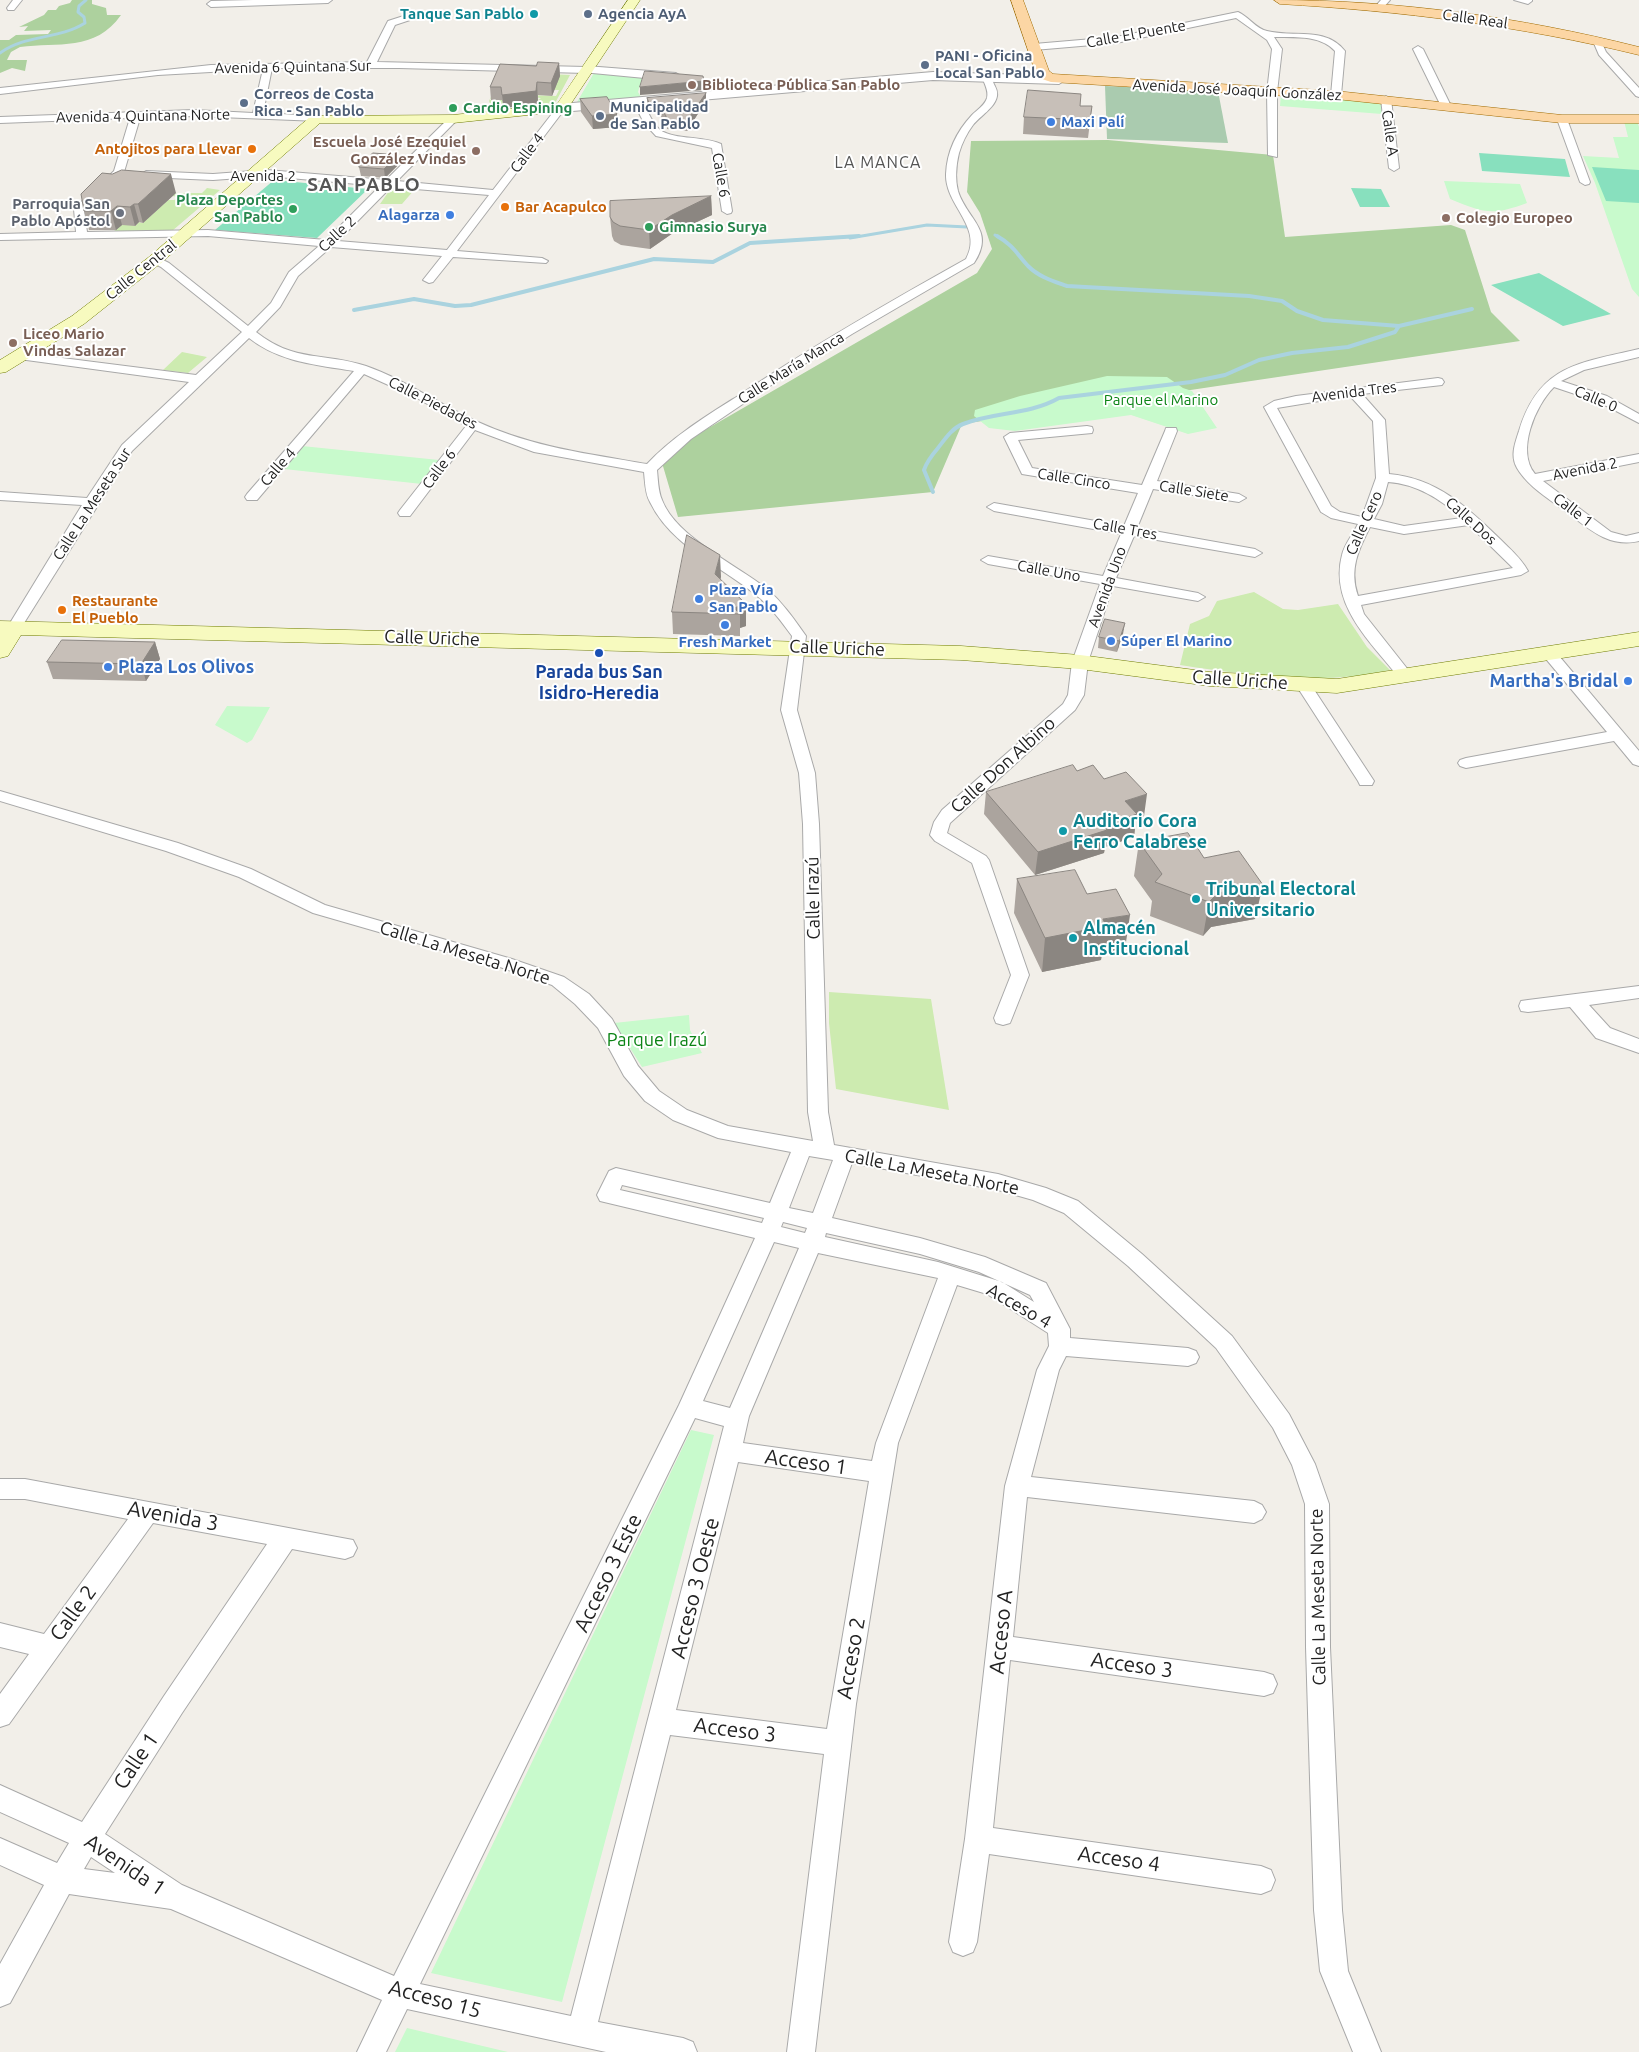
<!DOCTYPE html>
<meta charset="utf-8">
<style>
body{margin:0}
canvas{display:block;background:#f2efe9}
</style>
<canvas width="1639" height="2052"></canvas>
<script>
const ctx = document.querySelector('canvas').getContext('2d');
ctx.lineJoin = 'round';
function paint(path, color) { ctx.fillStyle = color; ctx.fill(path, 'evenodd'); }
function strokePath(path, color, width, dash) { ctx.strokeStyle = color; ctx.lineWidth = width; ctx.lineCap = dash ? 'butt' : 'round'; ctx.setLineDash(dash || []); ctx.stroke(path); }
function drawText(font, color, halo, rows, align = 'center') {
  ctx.font = font + ' Ubuntu,sans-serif'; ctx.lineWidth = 4; ctx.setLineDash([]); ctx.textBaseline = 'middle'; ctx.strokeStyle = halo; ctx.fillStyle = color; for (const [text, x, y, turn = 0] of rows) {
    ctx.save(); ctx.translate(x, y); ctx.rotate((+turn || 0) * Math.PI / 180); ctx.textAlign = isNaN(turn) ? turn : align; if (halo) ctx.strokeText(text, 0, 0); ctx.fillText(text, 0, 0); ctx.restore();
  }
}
const grass = new Path2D(`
 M503 72 570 75 553 107 494 113 489 101ZM538 89 559 90 556 96 529 95 528 97 541 98 538 100V106L504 111V100H490L493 94Z
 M395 187 415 189 402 204H380L389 191Z
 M207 188 220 190 172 231 112 233 125 221 135 226 139 222 143 223 168 200H174L179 197 172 196 176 193H202Z
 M182 352 207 357 188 373 163 370Z
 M1254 592 1283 609 1298 610 1338 604 1367 647 1390 670C1323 686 1247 675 1180 665L1190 624 1209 616 1217 601Z
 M829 992 931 999 949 1110 836 1089 829 1023Z`);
const forest = new Path2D(`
 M72 0H92V4L106 8 107 15H121C95 52 58 42 20 47L11 52 7 60H27L25 71 12 68 0 73V40H9L16 35 48 34 51 30 24 31 28 26 19 27 44 15 48 10H56L59 6 70 3Z
 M1108 140 1273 155 1285 237 1451 225 1465 230 1491 312 1520 341 962 424 933 492 678 517 660 456 977 273 992 249 980 213 967 192 971 141Z`);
const cemetery = new Path2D(`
 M1105 86 1218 91 1228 143 1107 139Z`);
const park = new Path2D(`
 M594 73 643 76 638 92 641 97 577 102Z
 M1281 94 1381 101 1382 114 1280 106Z
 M1624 121H1637L1639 127V297L1632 289 1595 183 1583 156 1619 158 1613 137H1628Z
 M1444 181 1520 184 1527 203C1492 216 1484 213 1450 199Z
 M1107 376 1167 377 1183 388 1192 391 1217 428 1188 434 1131 415 1015 431 989 428 974 416 975 410 1020 396Z
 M302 446 439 460 422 484 284 469Z
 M227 706 270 707 252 740 247 743 215 725Z
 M689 1015 690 1030 702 1053 642 1067 614 1023Z
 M691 1430 714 1435 562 2002 431 1973Z
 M407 2028 508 2052H395Z`);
const pitch = new Path2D(`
 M1479 153 1565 159 1570 177 1482 171Z
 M1592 167 1639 170V203L1606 201Z
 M274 180 368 189 317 238 215 230Z
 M1351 188 1381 189 1390 207H1360Z
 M1539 273 1611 314 1563 326 1491 285Z`);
const streamFar1 = new Path2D(`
 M0 53C26 34 58 40 85 23L84 17 78 12 79 6 86 0
 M995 235 1000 238
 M850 238 927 225 967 227`);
const stream = new Path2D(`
 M997 236C1013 245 1017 254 1028 266 1039 277 1053 281 1067 286L1249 296 1282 301 1297 311 1323 320 1399 326
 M354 310 414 299 455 306 471 305 654 259 713 262 750 243 859 236
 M933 492 924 470C927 461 932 455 938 448 945 439 952 428 963 424 994 412 1029 415 1059 398L1191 382 1225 375 1259 360 1292 353 1348 347 1395 332 1399 326 1472 309`);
const minor = new Path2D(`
 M13 0H22L14 10H8L7 8Z
 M253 0H332L328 3 211 7 207 4 211 1Z
 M1381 0H1390L1382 9H1376L1375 7Z
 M1514 0H1532V1L1528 4Z
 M416 12 419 13V17L395 25 377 62 586 67 591 70 586 73 399 68H272L263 113 316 116 321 119 319 121 194 116 140 118 124 172 84 210 87 232 208 230 326 240 380 186 267 176 213 180 146 177 141 174 146 171 213 174 267 170 386 180 450 117 453 116 458 119 456 121 397 181 493 190 558 106H564V110L457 251 542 258 548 261 546 263 453 257 433 282 429 283 423 280 442 256 331 247 298 276 280 307 256 332C295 363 324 352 366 366 406 380 440 405 478 422 532 447 589 454 647 464 673 436 708 415 741 394 814 345 889 302 966 259 984 227 945 206 946 174 947 151 957 131 972 115 977 110 985 105 987 98 989 90 984 84 982 76L987 73C992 75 991 77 993 82 995 87 998 90 997 96 995 108 980 116 973 125 967 133 962 143 959 153 956 165 955 179 958 191 967 220 996 230 974 263L852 334 762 391 691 439 657 470C658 479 658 491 662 500 676 537 737 565 767 589 783 603 794 619 806 636L797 710 815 773 819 824 828 1112 834 1145 998 1174 1046 1188 1078 1201 1142 1254 1232 1336 1289 1414 1315 1464 1329 1504 1330 1647 1342 1910 1348 1971 1381 2052H1353L1320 1971 1314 1910 1306 1647 1305 1504 1292 1465 1273 1428 1216 1348 1128 1266 1064 1213 1033 1200 998 1190 852 1163 832 1218 920 1238 985 1257 1046 1283 1070 1329V1338L1188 1348 1196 1351 1199 1357 1196 1363 1188 1366 1066 1356 1059 1370 1031 1477 1254 1501 1262 1505 1266 1512 1262 1519 1254 1523 1027 1497 1013 1637 1264 1672 1273 1675 1277 1684 1273 1693 1264 1696 1010 1660 993 1828 1261 1866 1271 1870 1275 1880 1271 1890 1261 1894 989 1854 977 1942 973 1952 963 1956 953 1952 949 1942 965 1839 1005 1486 1037 1370 1049 1346 1048 1333 987 1294 957 1285 898 1443 856 1704 815 2052H787L824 1754 670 1735 598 2022 683 2038 693 2042 697 2052H606L407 2009 386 2052H357L382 2000 171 1909 69 1894 10 2003 0 2007V1964L44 1885 0 1865V1838L57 1863 69 1843 0 1812V1785L82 1822 164 1696 267 1544 153 1523 9 1724 0 1727V1694L29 1654 0 1647V1623L44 1634 128 1519 25 1499H0V1479H25L353 1540 357 1548 353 1556 345 1559 292 1549 182 1713 105 1834 182 1885 394 1976 679 1405 755 1238 600 1201 597 1195 609 1171 616 1168 770 1203 791 1152 718 1138 673 1120 645 1101 624 1076 598 1028 575 1004 552 985 500 967 313 913 239 877 166 851 0 801V791L178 843 251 869 325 905 512 959 564 977 589 994 612 1019 638 1066 659 1091 687 1110 728 1126 813 1141 808 1112 803 824 799 773 781 710 792 636C781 621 771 607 756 595 720 565 672 547 650 502 645 494 645 481 644 472L534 452 475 430 410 516H400L398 513 400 510 466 426 415 397 364 374 257 500H247L245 497 247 494 354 371C317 365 279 362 249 338L132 451 19 631 14 632 7 628 82 505 0 500V492L87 498 122 445 189 382 19 359 13 355 15 352 196 375 242 332 161 267 151 262V258H159L169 263 248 326 271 303 289 272 319 246 208 236 0 240V234L76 232 74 209 114 171 130 118 0 123V117L194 110 253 113 263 69 158 75 0 94V88L211 65 367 62 388 21ZM391 187 489 195 447 250 338 241ZM809 1156 833 1160 813 1213 789 1208ZM622 1185 764 1218 762 1223 620 1190ZM783 1222 807 1228 805 1233 781 1227ZM826 1233 920 1254 979 1272 1030 1295 1034 1302 1002 1282 938 1262 825 1237ZM774 1242 799 1248 730 1408 703 1401ZM818 1253 938 1278 876 1443 872 1461 743 1443 749 1416ZM695 1418 724 1426 571 2016 420 1984ZM738 1462 869 1481 827 1729 676 1710ZM91 1857 115 1873 84 1869Z
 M1238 12C1248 16 1256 29 1267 31 1294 38 1325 26 1345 51L1341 95 1336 98 1331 95 1335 51C1321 35 1294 37 1274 37L1282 49 1277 92V157L1268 155 1267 92 1272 49 1267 40 1236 18 1116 43 1034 50 1030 47 1034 44 1116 37Z
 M1594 39H1600L1606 52 1639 88V97L1636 96 1599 55 1593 41Z
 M1418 46 1423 49 1451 106 1449 108 1441 106 1413 49Z
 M1386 96 1391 99 1399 168 1394 171 1389 168 1381 99Z
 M635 99H641C647 108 650 119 657 127 669 141 703 135 721 144L732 211 731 213 727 214 722 211 712 148 656 136 644 123 633 101Z
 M1562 116 1567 119 1590 182 1589 184 1585 185 1580 182 1557 119Z
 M1639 349V357L1584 370 1561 381 1607 396 1639 414V423L1599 402 1554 387C1535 406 1516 451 1535 474L1639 454V462L1543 481 1611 532 1626 536 1639 533V541C1610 548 1590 530 1568 513 1551 500 1528 487 1517 468 1510 456 1515 443 1519 431 1539 365 1579 363 1639 349Z
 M1438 378 1442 379 1444 382 1442 385 1362 394 1385 420 1389 474C1437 478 1468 508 1500 539 1510 549 1521 558 1528 571L1521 575 1361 605 1364 614 1413 676 1405 681 1400 679C1371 642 1329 605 1342 555 1344 545 1353 534 1358 524L1331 518 1321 512 1264 407 1274 401 1296 396ZM1350 396 1373 421 1376 478 1362 517 1340 512 1331 506 1277 408ZM1388 482C1417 484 1440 499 1462 518L1404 526 1374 519 1382 504ZM1469 525 1513 568 1358 596C1349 570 1358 550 1370 527L1404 534Z
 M1087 426 1092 427 1093 430 1092 433 1018 440 1032 468 1142 485 1165 431 1166 428H1176L1177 431 1157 481 1239 494 1246 498 1239 502 1153 489 1137 528 1255 549 1262 553 1255 557 1134 536 1116 578 1198 593 1205 597 1198 601 1113 586 1088 662 1084 695 1075 710 950 823 947 833 986 856 989 860 1029 975 1012 1018 1010 1023 1003 1025 996 1023 994 1018 1011 975 972 863 935 841 930 835 934 822 942 810 1063 704 1068 695 1072 662 1100 584 988 564 981 560 988 556 1103 576 1121 534 994 511 987 507 994 503 1124 526 1138 493 1022 474 1004 437 1010 433Z
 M1549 648 1554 650 1639 751V766L1633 764 1614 741 1466 768 1460 766 1458 763 1460 760 1466 758 1607 732 1541 653Z
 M1304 680 1309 682 1374 781 1372 785H1360L1358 781 1296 685Z
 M1639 986V998L1589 1005 1610 1028 1639 1039V1053L1596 1038 1570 1007 1528 1012 1521 1011 1519 1006 1521 1001 1528 1000Z`);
const tertiary = new Path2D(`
 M586 66 676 73 682 77 676 81 582 72 580 70Z
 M933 72 1059 76 1065 80 1059 84 933 80 561 112 555 108 561 104Z`);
const secondary = new Path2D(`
 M628 0H640L566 111 453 123H320L161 263 84 324 6 372 0 373V360L72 316 149 257 311 116 453 115 557 104Z
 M0 621 961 646 1080 655 1210 672 1337 679 1639 632V646L1337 693 1210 686 1080 669 961 660 21 635 8 656 0 658Z`);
const primary = new Path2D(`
 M1011 0H1023L1049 71 1053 74 1336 91 1562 115H1639V123H1562L1336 99 1051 82 1039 78 1035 71Z
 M1274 0C1397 0 1520 17 1639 47V55C1521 26 1401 11 1280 4Z`);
const wall = new Path2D(`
 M559 63 560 76 552 96 538 95V104L504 108 502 100H491L490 87 536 66Z
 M647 98 706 101 687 131 667 129V125L658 113H651L647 106Z
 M580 99 618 127 593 129 581 112Z
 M1080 106H1092L1088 138 1023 134 1024 117Z
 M398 155 399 164 385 178 361 176 359 167Z
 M176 193 143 223 139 222 135 226 122 225 116 230H89L84 211Z
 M711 196 712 215 673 233 650 249 621 245 614 241 612 236 610 217Z
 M721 577 720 580 746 604V626L740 628V636L673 634 672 612Z
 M1123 634 1117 652 1098 648 1099 637Z
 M155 642 160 659 146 681 53 679 47 662Z
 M1077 771 1104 779 1144 816 1136 819 1134 837 1105 847 1104 853 1035 875 984 814 986 792Z
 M1139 842 1204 858 1255 919 1211 927 1203 936 1150 916 1152 901 1134 876Z
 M1017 879 1087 894 1125 949 1102 953 1101 960 1042 972 1014 913Z`);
const shadedWall = new Path2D(`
 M559 63 560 76 552 96 551 83Z
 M704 81V90L640 95V87Z
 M537 82 538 104 504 108 502 95Z
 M706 93V101L687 131 686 122Z
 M658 104V113H651L650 105Z
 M617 114 618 127 593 129 592 116Z
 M398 155 399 164 385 178 384 169Z
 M171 174 176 193 143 223 138 204Z
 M711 196 712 215 673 233 650 249 649 230 672 215Z
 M134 204 139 222 135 226 130 207Z
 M117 206 122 225 116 230 111 211Z
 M720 555 721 577 715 596V574Z
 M746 604V626L740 628V614L734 608Z
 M1125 623 1123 634 1117 652 1119 641Z
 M155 642 160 659 146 681 141 664Z
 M1147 794 1144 816 1136 819 1134 837 1105 847 1104 853 1035 875 1038 852 1103 826 1125 801Z
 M1263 885 1255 919 1211 927 1203 936 1209 902 1218 893Z
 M1130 915 1125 949 1102 953 1101 960 1042 972 1045 938 1103 919Z`);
const building = new Path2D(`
 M538 62 559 63 551 83 537 82 536 91 502 95 501 87H490L500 64 536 66Z
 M645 71 703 76 704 81 640 87Z
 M1028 90 1081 94 1080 106H1092L1090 120 1024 117Z
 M706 93 686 122 666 120V116L658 104 650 105 647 98Z
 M607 97 617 114 592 116 580 99Z
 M373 153 398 155 384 169 359 167Z
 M122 170 171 174 138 204H134L130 207 117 206 111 211H84L81 194 102 173 112 174Z
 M711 196 672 215 649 230 620 226 613 222 610 217V201Z
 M687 535 720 555 715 574 746 604 734 608 740 614 672 612Z
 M1105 619 1125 623 1119 641 1099 637Z
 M62 640 155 642 141 664 47 662Z
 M1073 765 1077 771 1093 765 1104 779 1126 772 1147 794 1125 801 1137 814 1103 826 1107 830 1038 852 986 792Z
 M1188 833 1204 858 1239 851 1263 885 1218 893 1209 902 1155 882 1162 874 1139 842Z
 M1075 870 1087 894 1116 889 1130 915 1103 919 1106 926 1045 938 1017 879Z`);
const markers = [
 [534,14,5,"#0f9aa8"],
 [588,14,5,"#5c6f8a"],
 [925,65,5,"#5c6f8a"],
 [692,85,5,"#8d6e63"],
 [244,103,5,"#5c6f8a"],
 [453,108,5,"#2e9e5b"],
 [600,116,5,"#5c6f8a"],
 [1051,122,5,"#3f7fe0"],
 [252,149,5,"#e8710a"],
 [476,151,5,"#8d6e63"],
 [505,207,5,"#e8710a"],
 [293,209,5,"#2e9e5b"],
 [120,213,5,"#6b7280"],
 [450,215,5,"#3f7fe0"],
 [1446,218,5,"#8d6e63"],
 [649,227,5,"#2e9e5b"],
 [13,343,5,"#8d6e63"],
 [699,599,5,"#3f7fe0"],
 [62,610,5,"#e8710a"],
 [725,625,5,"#3f7fe0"],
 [1111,641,5,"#3f7fe0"],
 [599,653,5,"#1a4fb4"],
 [108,667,5,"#3f7fe0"],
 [1628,681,5,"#3f7fe0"],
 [1063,831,5,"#0f9aa8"],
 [1196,899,5,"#0f9aa8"],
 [1073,938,5,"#0f9aa8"]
];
const farCulturenames = [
 ["Tanque San Pablo",524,14]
];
const farServicenames = [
 ["Agencia AyA",598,14],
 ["PANI - Oficina",935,56],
 ["Local San Pablo",935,73],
 ["Correos de Costa",254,94],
 ["Rica - San Pablo",254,111],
 ["Municipalidad",610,107],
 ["de San Pablo",610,124]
];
const farStreetnames = [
 ["Calle Real",1475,19,8],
 ["Calle El Puente",1136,34,-10],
 ["Avenida 6 Quintana Sur",293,67,-1],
 ["Avenida José Joaquín González",1237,90,3],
 ["Avenida 4 Quintana Norte",143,116,-1],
 ["Calle A",1390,133,82],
 ["Calle 4",527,153,-53],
 ["Calle 6",721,175,80],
 ["Avenida 2",263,176],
 ["Calle 2",337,234,-43],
 ["Calle Central",141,270,-39],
 ["Calle María Manca",791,368,-32],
 ["Avenida Tres",1354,392,-7],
 ["Calle 0",1596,399,23],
 ["Calle Piedades",433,403,27],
 ["Calle 4",278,467,-49],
 ["Calle 6",439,469,-53],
 ["Avenida 2",1585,469,-11],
 ["Calle Cinco",1074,479,9],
 ["Calle Siete",1194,491,9],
 ["Calle La Meseta Sur",92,504,-57],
 ["Calle 1",1573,510,37],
 ["Calle Dos",1471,521,42],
 ["Calle Cero",1364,523,-66],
 ["Calle Tres",1125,529,10],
 ["Calle Uno",1049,571,10],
 ["Avenida Uno",1107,587,-70]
];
const farEducationnames = [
 ["Biblioteca Pública San Pablo",702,85],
 ["Escuela José Ezequiel",466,142,"right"],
 ["González Vindas",466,159,"right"],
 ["Colegio Europeo",1456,218],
 ["Liceo Mario",23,334],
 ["Vindas Salazar",23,351]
];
const farLeisurenames = [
 ["Cardio Espining",463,108],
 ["Plaza Deportes",283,200,"right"],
 ["San Pablo",283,217,"right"],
 ["Gimnasio Surya",659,227]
];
const farShopnames = [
 ["Maxi Palí",1061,122],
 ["Alagarza",440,215,"right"],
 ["Plaza Vía",709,590],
 ["San Pablo",709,607],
 ["Súper El Marino",1121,641],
 ["Fresh Market",725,642,"center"]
];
const farFoodnames = [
 ["Antojitos para Llevar",242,149,"right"],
 ["Bar Acapulco",515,207],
 ["Restaurante",72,601],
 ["El Pueblo",72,618]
];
const farWorshipnames = [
 ["Parroquia San",110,204],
 ["Pablo Apóstol",110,221]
];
const farParknames = [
 ["Parque el Marino",1161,400]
];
const farNeighbourhoodnames = [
 ["LA MANCA",878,163]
];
const streetNames = [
 ["Calle Uriche",432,638,2],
 ["Calle Uriche",837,648,2],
 ["Calle Uriche",1240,680,4],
 ["Calle Don Albino",1003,765,-42],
 ["Calle Irazú",813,898,-91],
 ["Calle La Meseta Norte",465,953,17],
 ["Calle La Meseta Norte",932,1172,11],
 ["Acceso 4",1019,1306,30],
 ["Calle La Meseta Norte",1318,1597,-91]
];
const shopNames = [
 ["Plaza Los Olivos",118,667],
 ["Martha's Bridal",1618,681,"right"]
];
const transitNames = [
 ["Parada bus San",599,672],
 ["Isidro-Heredia",599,693]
];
const cultureNames = [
 ["Auditorio Cora",1073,821],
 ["Ferro Calabrese",1073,842],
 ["Tribunal Electoral",1206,889],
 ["Universitario",1206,910],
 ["Almacén",1083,928],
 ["Institucional",1083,949]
];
const parkNames = [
 ["Parque Irazú",657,1040]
];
const farDistrictnames = [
 ["SAN PABLO",364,185]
];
const nearStreetnames = [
 ["Acceso 1",806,1462,8],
 ["Avenida 3",173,1516,10],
 ["Acceso 3 Este",608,1573,-64],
 ["Acceso 3 Oeste",695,1588,-76],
 ["Calle 2",73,1613,-54],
 ["Acceso A",1001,1632,-84],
 ["Acceso 2",851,1658,-80],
 ["Acceso 3",1132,1665,8],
 ["Acceso 3",735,1730,7],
 ["Calle 1",136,1761,-56],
 ["Acceso 4",1119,1859,8],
 ["Avenida 1",125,1865,34],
 ["Acceso 15",435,1999,15]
];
paint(grass, '#cdebb0');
paint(forest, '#add19e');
paint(cemetery, '#aacbaf');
paint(park, '#c8facc');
paint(pitch, '#88e0be');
strokePath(streamFar1, '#aad3df', 3);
strokePath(stream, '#aad3df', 4);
strokePath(minor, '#a9a9a9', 2);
strokePath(tertiary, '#a9a9a9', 2);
strokePath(secondary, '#707d05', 1);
strokePath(primary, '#a06b00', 1);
paint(minor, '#fff');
paint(tertiary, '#fff');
paint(secondary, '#f7fabf');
paint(primary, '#fcd6a4');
paint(wall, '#aba49e');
paint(shadedWall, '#8b8681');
paint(building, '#c7bfb8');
strokePath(building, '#8b8681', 1);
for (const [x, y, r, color] of markers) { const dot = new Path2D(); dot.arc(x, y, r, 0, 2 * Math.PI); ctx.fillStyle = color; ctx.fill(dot); strokePath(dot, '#fff', 2); }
drawText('bold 15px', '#0d838f', '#fff', farCulturenames, 'right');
drawText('bold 15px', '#4e5e75', '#fff', farServicenames, 'left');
drawText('15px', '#222', '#fff', farStreetnames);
drawText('bold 15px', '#785e54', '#fff', farEducationnames, 'left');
drawText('bold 15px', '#27864d', '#fff', farLeisurenames, 'left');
drawText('bold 15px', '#366cbe', '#fff', farShopnames, 'left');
drawText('bold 15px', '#c56008', '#fff', farFoodnames, 'left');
drawText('bold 15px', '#5b616d', '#fff', farWorshipnames, 'right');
drawText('15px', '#0c8416', '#fff', farParknames);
ctx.letterSpacing = '1px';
drawText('16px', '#555', '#fff', farNeighbourhoodnames);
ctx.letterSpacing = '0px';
drawText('18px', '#222', '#fff', streetNames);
drawText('bold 18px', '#366cbe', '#fff', shopNames, 'left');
drawText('bold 18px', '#164399', '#fff', transitNames);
drawText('bold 18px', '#0d838f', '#fff', cultureNames, 'left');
drawText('18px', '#0c8416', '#fff', parkNames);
ctx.letterSpacing = '1px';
drawText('bold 19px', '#555', '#fff', farDistrictnames);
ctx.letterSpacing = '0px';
drawText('21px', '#222', '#fff', nearStreetnames);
</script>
